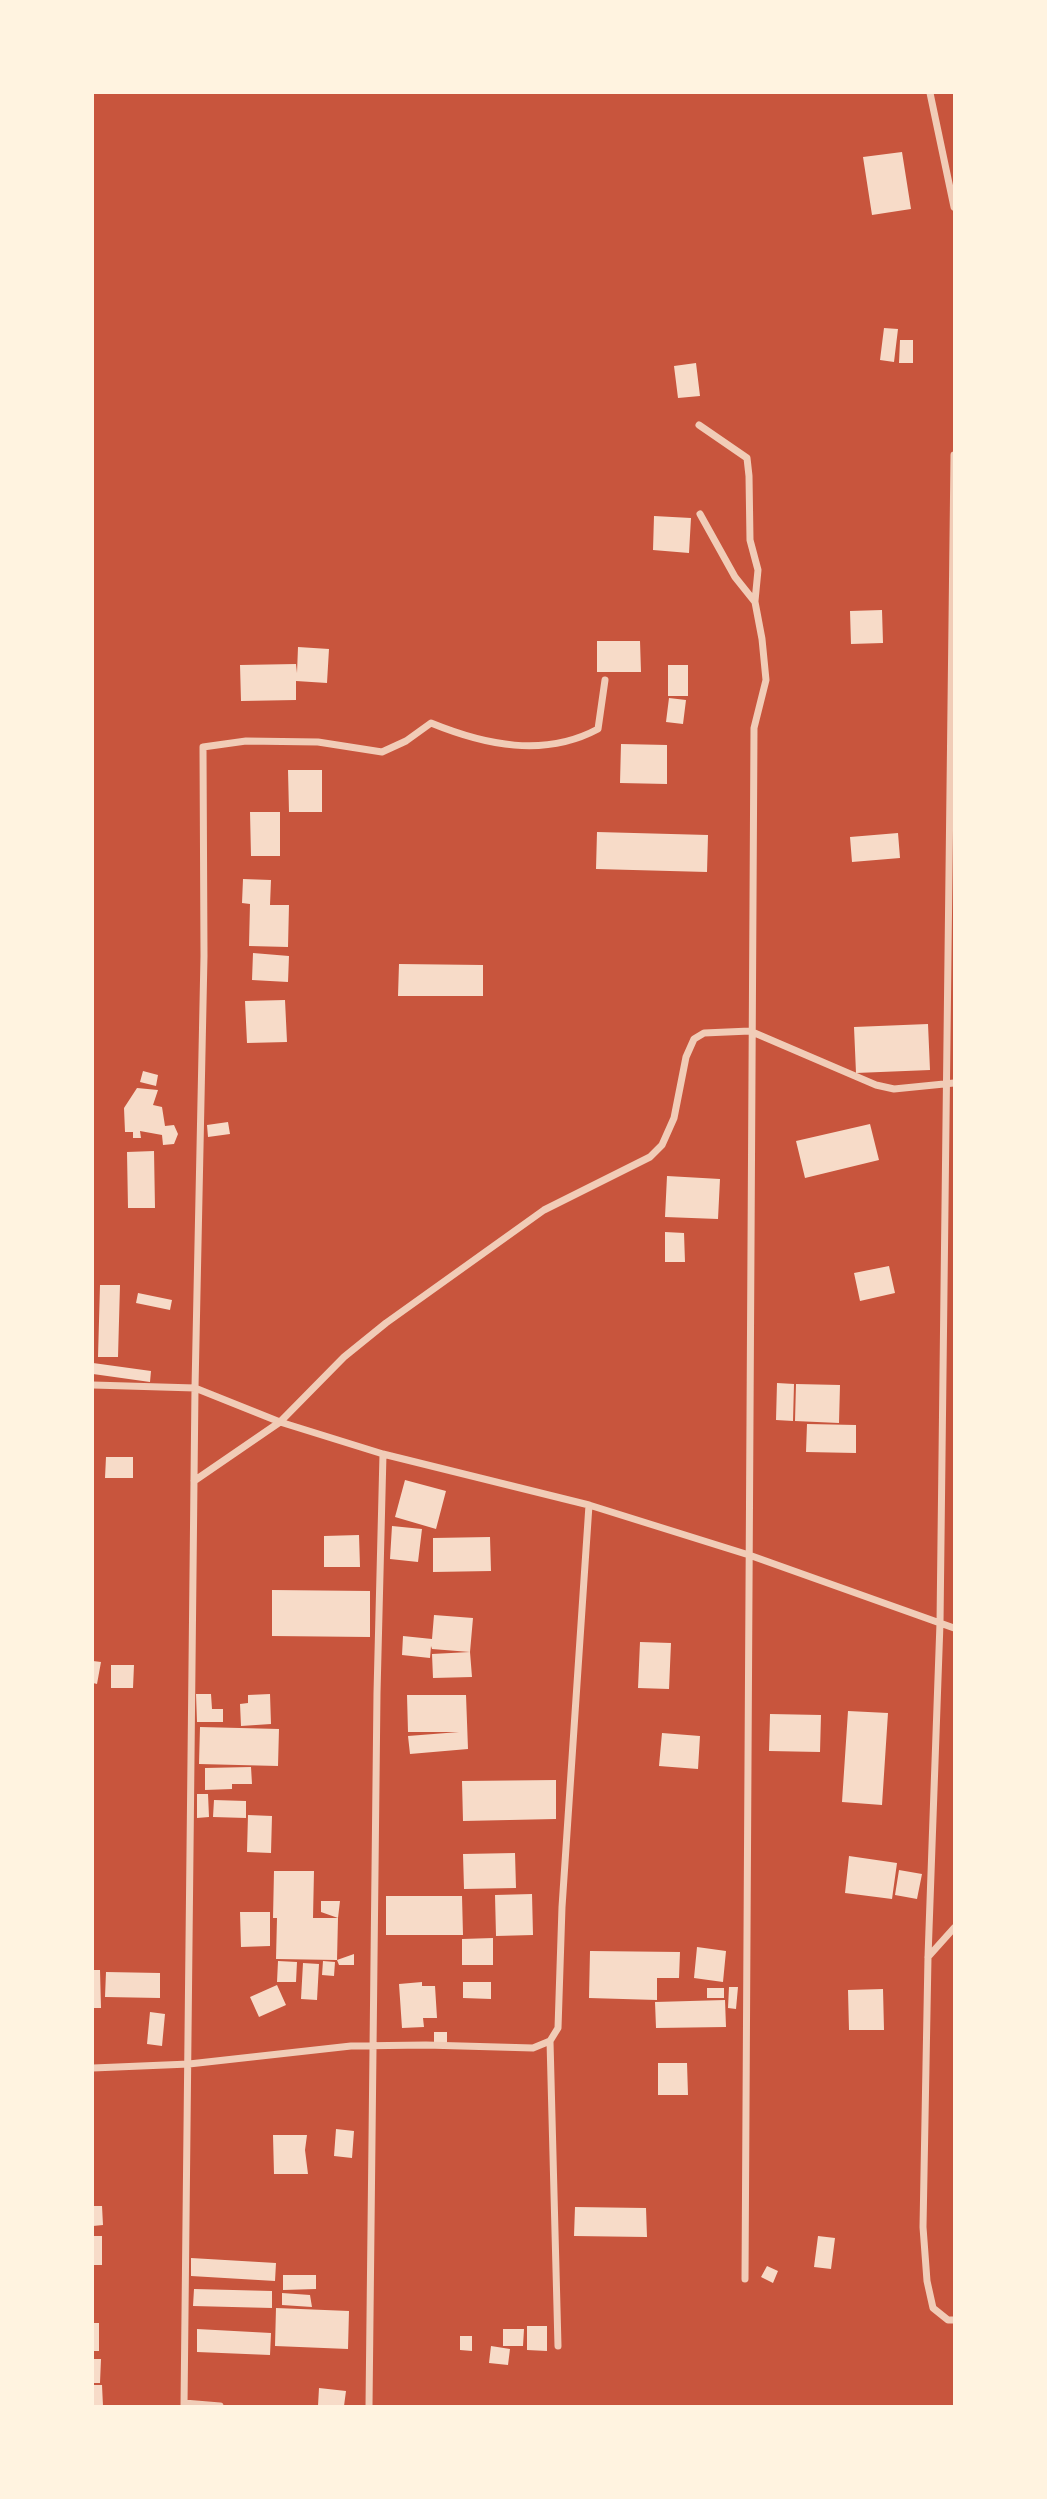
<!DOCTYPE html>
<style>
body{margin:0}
#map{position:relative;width:1047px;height:2499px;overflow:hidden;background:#c8553d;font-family:Jost,sans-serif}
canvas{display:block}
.frame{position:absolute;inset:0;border:94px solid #fff3e0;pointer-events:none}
</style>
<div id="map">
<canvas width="1047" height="2499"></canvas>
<div class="frame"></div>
</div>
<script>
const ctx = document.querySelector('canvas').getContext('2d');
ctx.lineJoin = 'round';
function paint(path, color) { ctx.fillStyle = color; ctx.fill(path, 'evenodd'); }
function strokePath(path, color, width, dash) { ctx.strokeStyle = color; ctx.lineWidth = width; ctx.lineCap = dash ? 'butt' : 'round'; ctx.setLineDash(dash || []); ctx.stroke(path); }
const building = new Path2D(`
 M902 152 911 209 872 215 863 157Z
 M884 328 898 329 894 362 880 360Z
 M900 340H913V363H899Z
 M696 363 700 396 678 398 674 366Z
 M654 516 691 518 689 553 653 550Z
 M882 610 883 643 851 644 850 611Z
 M597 641H640L641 672H597Z
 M298 647 329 649 327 683 296 681V700L241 701 240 665 296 664 297 673Z
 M668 665H688V696H668Z
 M669 698 686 700 683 724 666 722Z
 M621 744 667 745V784L620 783Z
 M288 770H322V812H289Z
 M250 812H280V856H251Z
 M597 832 708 835 707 872 596 869Z
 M898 833 900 858 852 862 850 837Z
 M243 879 271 880 270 905H289L288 947 249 946 250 904 242 903Z
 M253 953 289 956 288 982 252 980Z
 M399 964 483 965V996H398Z
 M285 1000 287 1042 247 1043 245 1001Z
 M928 1024 930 1070 856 1073 854 1027Z
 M143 1071 158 1075 156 1086 140 1082Z
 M137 1088 158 1090 153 1105 162 1107 165 1126 174 1125 178 1134 174 1144 163 1145 162 1135 140 1131 141 1138H133V1132H125L124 1108Z
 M228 1122 230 1134 208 1137 207 1125Z
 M870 1124 879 1160 805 1178 796 1141Z
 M154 1151 155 1208H128L127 1152Z
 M667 1176 720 1179 718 1219 665 1217Z
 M665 1232 684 1233 685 1262H665Z
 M889 1266 895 1293 860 1301 854 1273Z
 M100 1285H120L118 1357H98Z
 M138 1293 172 1300 170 1310 136 1303Z
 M93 1363 151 1371 150 1382 93 1374Z
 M777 1383 794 1384 793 1421 776 1420Z
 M796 1384 840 1385 839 1423 795 1421Z
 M807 1424 856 1425V1453L806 1452Z
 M106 1457H133V1478H105Z
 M405 1480 446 1491 436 1529 395 1517Z
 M392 1526 422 1529 418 1562 390 1559Z
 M359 1535 360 1567H324V1536Z
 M490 1537 491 1571 433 1572V1538Z
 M272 1590 370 1591V1637L272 1636Z
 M434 1615 473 1618 470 1652 472 1677 433 1678 432 1654 470 1652 432 1649 431 1646 430 1658 402 1655 403 1636 432 1639Z
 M640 1642 671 1643 669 1689 638 1688Z
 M93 1661 101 1662 97 1684 93 1683Z
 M111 1665H134L133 1688H111Z
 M196 1694H211L212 1709H223V1722H197Z
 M270 1694 271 1724 241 1726 240 1704 248 1703V1695Z
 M407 1695H466L468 1749 410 1754 408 1736 459 1732H408Z
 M848 1711 888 1713 882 1805 842 1802Z
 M770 1714 821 1715 820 1752 769 1751Z
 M200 1727 279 1729 278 1766 199 1764Z
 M662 1733 700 1736 698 1769 659 1766Z
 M251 1767 252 1784H232V1789L205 1790V1768Z
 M556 1780V1819L463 1821 462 1781Z
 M197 1794H208L209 1817 197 1818Z
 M214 1800 246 1801V1818L213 1817Z
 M248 1815 272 1816 271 1853 247 1852Z
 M515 1853 516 1888 464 1889 463 1854Z
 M849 1856 897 1863 892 1899 845 1893Z
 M899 1870 922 1874 917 1899 895 1895Z
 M274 1871H314L313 1918H338L337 1960 276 1959 277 1918H273Z
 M532 1894 533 1935 496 1936 495 1895Z
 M386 1896H462L463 1935H386Z
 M321 1901H340L338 1918 321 1912Z
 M240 1912H270V1946L241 1947Z
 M493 1938V1965H462V1939Z
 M697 1947 726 1951 723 1982 694 1978Z
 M590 1951 680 1952 679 1978H657V2000L589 1998Z
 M354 1954V1965H339L337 1960Z
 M278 1961 297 1962 296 1982H277Z
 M323 1961 335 1962 334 1976 322 1975Z
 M303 1963 319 1964 317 2000 301 1999Z
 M93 1970H100L101 2008H93Z
 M106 1972 160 1973V1998L105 1997Z
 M422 1982V1986H435L437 2018H423L424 2027 402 2028 399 1984Z
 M463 1982H491V1999L463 1998Z
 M277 1985 286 2005 259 2017 250 1997Z
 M729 1987H738L736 2009 728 2008Z
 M707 1988H724V1998H707Z
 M883 1989 884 2030H849L848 1990Z
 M725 2000 726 2027 656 2028 655 2002Z
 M150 2012 165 2014 162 2046 147 2044Z
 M434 2032H447V2044H434Z
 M658 2063H687L688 2095H658Z
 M336 2129 354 2131 352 2158 334 2156Z
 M273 2135H307L305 2150 308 2174H274Z
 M93 2206H102L103 2225 93 2226Z
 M575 2207 646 2208 647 2237 574 2236Z
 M93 2236H102V2265H93Z
 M818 2236 835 2238 831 2269 814 2267Z
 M191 2258 276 2263 275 2281 191 2276Z
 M767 2266 778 2271 773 2283 761 2277Z
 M283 2275H316V2289L283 2290Z
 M194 2289 272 2291V2308L193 2306Z
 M282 2293 310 2295 312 2307 282 2305Z
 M276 2308 349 2311 348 2349 275 2346Z
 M93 2323H99V2351H93Z
 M527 2326H547V2351L527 2350Z
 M197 2329 271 2333 270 2355 197 2352Z
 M503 2329H524L523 2346H503Z
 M460 2336H472V2351L460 2350Z
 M491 2346 510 2349 508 2365 489 2363Z
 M93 2359H101L100 2383H93Z
 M93 2385H102L103 2406H93Z
 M319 2388 346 2391 344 2406H318Z`);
const minor = new Path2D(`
 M930 93 954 207
 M699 425 747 458 749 476 750 540 758 570 755 601
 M954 455 940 1623 928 1957 923 2227 927 2281 933 2308 948 2320H954
 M700 514 735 577 755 602 762 639 766 680 754 728 745 2279
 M93 1385 195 1388 280 1422 383 1454 589 1505 749 1555 954 1628
 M194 1481 280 1422 344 1357 386 1323 544 1210 650 1157 662 1145 674 1118 686 1057 694 1039 704 1033 750 1031 876 1085 894 1089 954 1083
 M928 1957 954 1928
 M550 2041 558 2346
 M93 2068 189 2064 351 2046 426 2045 533 2048 550 2041 558 2028 562 1907 589 1505
 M184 2403 220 2406
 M184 2406 195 1388 204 956 203 747 246 741 318 742 382 752 406 741 431 723C485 745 544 758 598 729L605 680
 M369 2406 377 1693 383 1454`);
paint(building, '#f7dbc8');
strokePath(minor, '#f1ccb7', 7);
</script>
